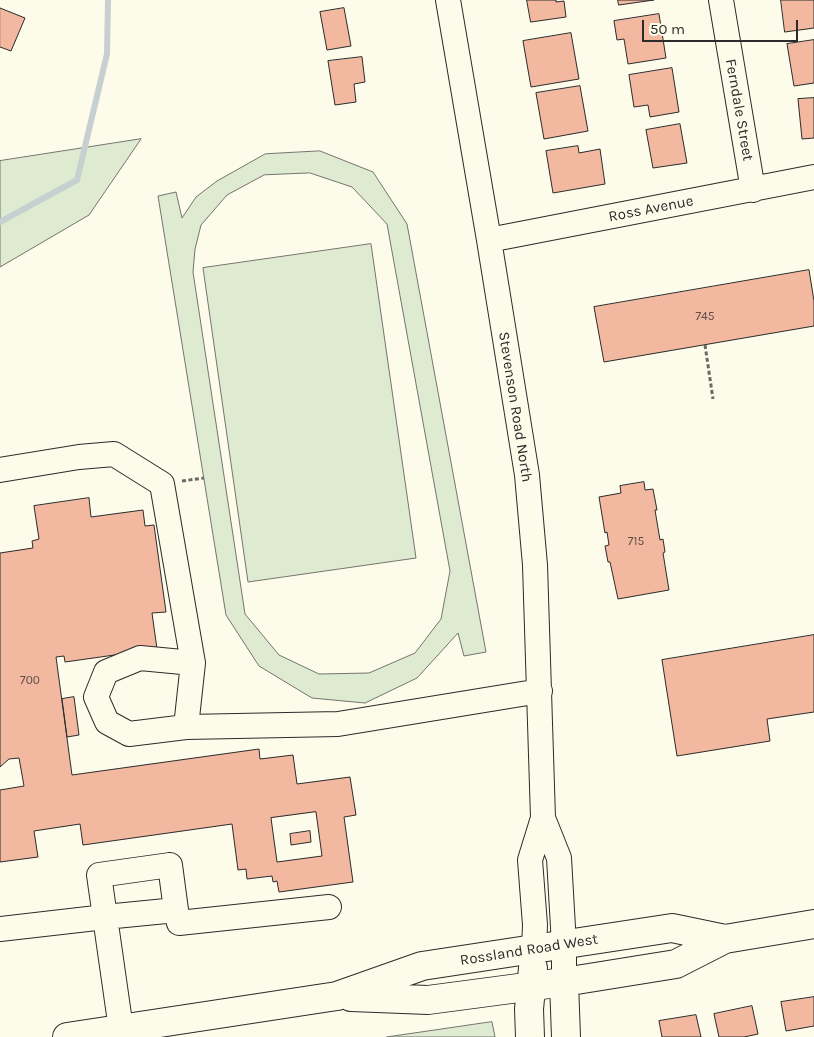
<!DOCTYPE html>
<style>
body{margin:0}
#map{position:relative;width:814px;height:1037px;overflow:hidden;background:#fdfbea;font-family:Karla,sans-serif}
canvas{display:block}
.scale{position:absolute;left:642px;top:20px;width:156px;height:22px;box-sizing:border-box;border:2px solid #2b2b2b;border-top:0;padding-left:6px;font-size:15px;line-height:18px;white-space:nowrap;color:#2b2b2b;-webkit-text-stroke:4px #fdfbea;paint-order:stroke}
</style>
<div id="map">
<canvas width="814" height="1037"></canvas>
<div class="scale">50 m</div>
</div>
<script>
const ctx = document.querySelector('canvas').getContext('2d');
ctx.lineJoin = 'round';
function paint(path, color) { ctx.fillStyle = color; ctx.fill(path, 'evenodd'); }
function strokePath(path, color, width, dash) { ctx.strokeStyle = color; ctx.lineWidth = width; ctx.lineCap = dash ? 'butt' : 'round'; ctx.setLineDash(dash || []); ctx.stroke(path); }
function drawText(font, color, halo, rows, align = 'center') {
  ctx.font = font + ' Karla,sans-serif'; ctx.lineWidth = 4; ctx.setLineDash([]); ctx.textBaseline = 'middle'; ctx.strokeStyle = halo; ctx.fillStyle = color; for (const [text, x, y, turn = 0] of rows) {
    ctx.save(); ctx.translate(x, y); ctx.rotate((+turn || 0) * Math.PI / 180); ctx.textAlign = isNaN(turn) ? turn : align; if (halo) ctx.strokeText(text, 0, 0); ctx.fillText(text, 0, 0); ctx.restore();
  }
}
const green = new Path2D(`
 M141 139 89 215 0 267V161Z
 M320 151 373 172 407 224 486 652 464 656 458 633 417 678 365 703 312 698 259 666 226 615 158 196 176 192 182 218 196 197 217 181 265 154ZM310 173 352 187 387 224 450 571 441 619 415 653 369 673 319 674 279 655 245 614 193 272 195 249 201 225 227 195 264 175Z
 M371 244 416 558 248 582 203 268Z
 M492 1022 495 1037H387Z`);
const stream = new Path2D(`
 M0 222 77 180 107 54 108 0`);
const building = new Path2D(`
 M527 0H556V2L564 1 566 17 531 22Z
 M618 0H654L619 5Z
 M781 0H814V28L785 32Z
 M0 8 25 18 11 51 0 47Z
 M344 8 351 46 327 50 320 12Z
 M659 14 666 58 628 64 624 39 617 40 614 21Z
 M571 33 579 79 531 87 523 41Z
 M814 40V83L794 86 787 44Z
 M362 57 365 82 354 84 356 102 335 105 328 61Z
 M672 68 679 112 650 117 648 105 634 107 629 75Z
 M580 86 588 131 544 139 536 93Z
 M814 98V138L802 139 798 99Z
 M680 124 687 163 653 168 646 130Z
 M578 146 579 153 600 149 605 184 553 193 546 151Z
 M809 270 814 301V326L604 362 594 307Z
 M644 482 645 490 653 489 657 510H655L660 540 663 539 665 552 663 553 669 590 618 599 610 562H608L605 546 609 545 607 532 605 533 599 497 621 493 620 486Z
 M89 498 91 517 143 510 145 526 154 525 166 612 152 613 157 649 65 662 64 656 56 657 72 775 259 749 260 759 293 755 297 784 350 777 356 815 344 817 353 882 279 892 277 881 273 882 272 876 247 879 246 869 238 870 232 824 83 845 80 824 34 831 38 857 0 862V790L24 786 19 758 9 759 0 767V553L33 548 32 541 39 539 34 506ZM316 812 322 856 277 862 271 818Z
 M814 635V712L767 719 770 741 677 756 662 660Z
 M74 697 79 735 67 737 62 699Z
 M310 831 311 842 291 845 290 834Z
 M814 997V1026L786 1031 781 1002Z
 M752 1006 758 1034 744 1037H719L714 1014Z
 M696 1015 701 1037H662L659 1021Z`);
const path = new Path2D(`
 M705 345 713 399
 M182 481 204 478`);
const minor = new Path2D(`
 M448 0 489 240 527 475 535 565 543 818 559 858 564 945V982
 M721 0 753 190
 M489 240 814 177
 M0 470 79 457 114 454 162 484 193 663
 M186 727 193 663 140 658 106 672 96 697 107 722 129 734 186 727 338 724 540 691
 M176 910 170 865 99 875 105 917 176 910 179 923 329 907
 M0 929 105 917 121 1029
 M534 949 535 925 530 860 543 818`);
const major = new Path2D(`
 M564 982 566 1037
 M351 997 428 1000 564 982 676 964 725 939 814 924
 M67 1037 337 996 422 966 672 928 725 939
 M530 1037 529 1009 533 968`);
const numberNames = [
 ["745",705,317],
 ["715",636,542],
 ["700",30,681]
];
const streetNames = [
 ["Ferndale Street",739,110,80],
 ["Ross Avenue",651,209,-11],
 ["Stevenson Road North",515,407,81],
 ["Rossland Road West",529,950,-9]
];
paint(green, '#deebd1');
strokePath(green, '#74746e', 1);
strokePath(stream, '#c7d0d0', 6);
paint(building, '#f2b8a0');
strokePath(building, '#2b2b2b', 1);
strokePath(minor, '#2b2b2b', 26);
strokePath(major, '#2b2b2b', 30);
strokePath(path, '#6a6964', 3, [4, 2.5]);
strokePath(minor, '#fdfbea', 24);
strokePath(major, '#fdfbea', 28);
drawText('12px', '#5d4e48', null, numberNames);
drawText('15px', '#2b2b2b', '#fdfbea', streetNames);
</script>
